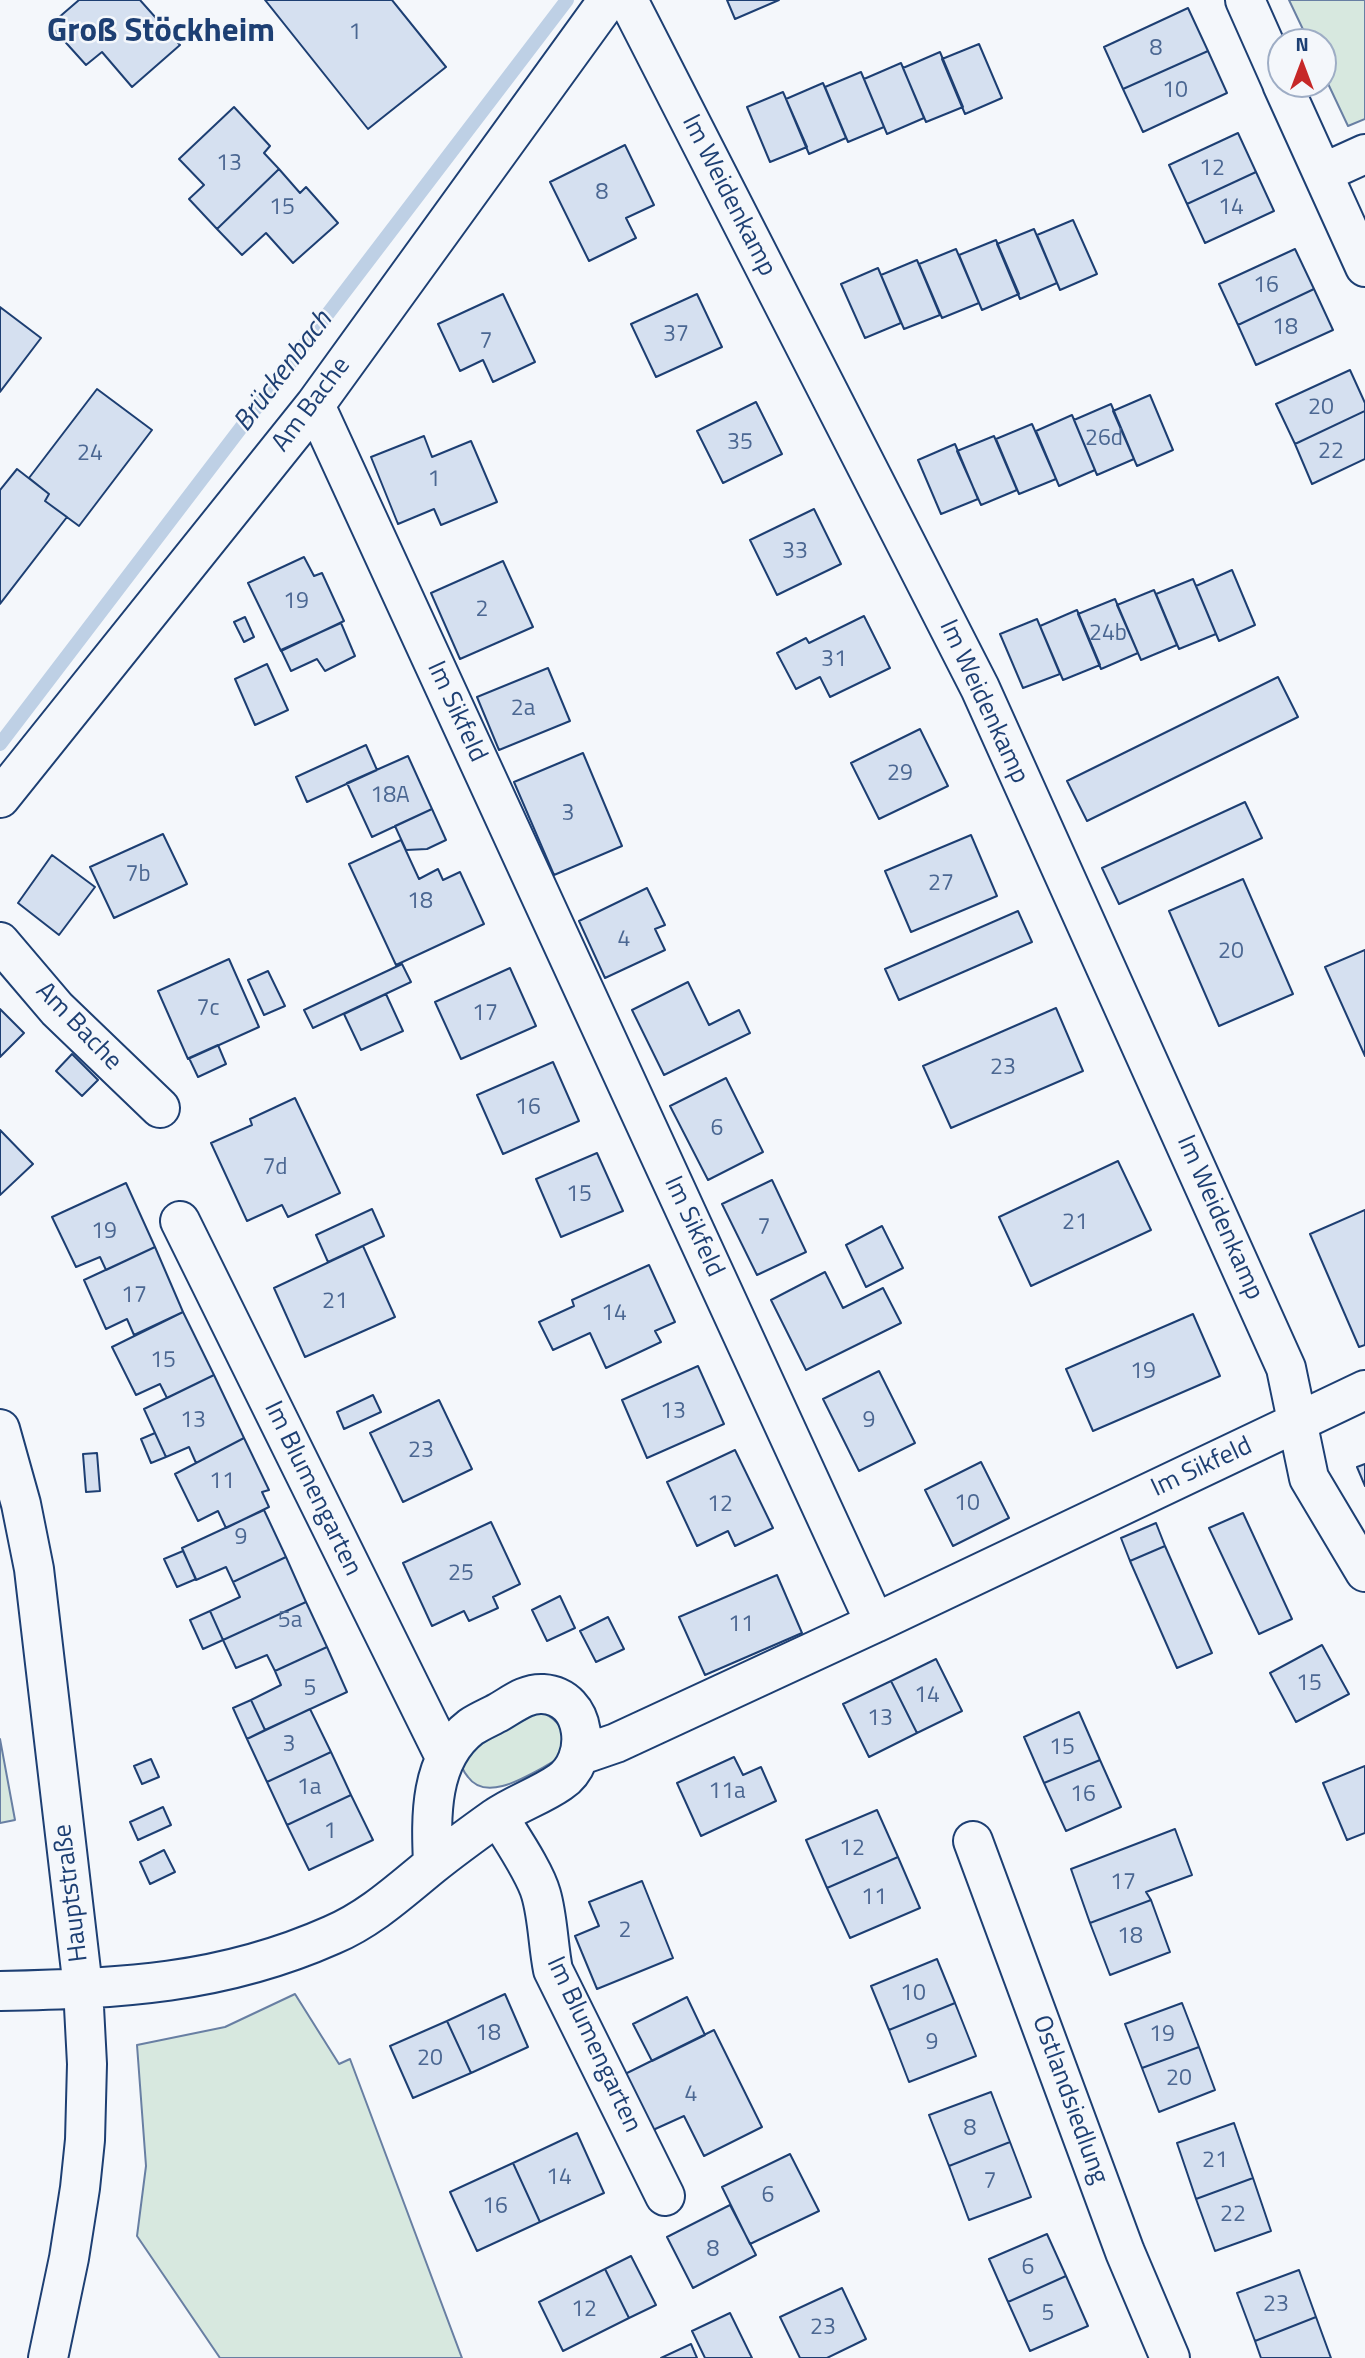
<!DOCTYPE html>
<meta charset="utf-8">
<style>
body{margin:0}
#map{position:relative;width:1365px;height:2358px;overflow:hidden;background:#f4f7fb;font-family:"Titillium Web",sans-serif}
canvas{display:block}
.north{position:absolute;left:1267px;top:28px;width:70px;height:70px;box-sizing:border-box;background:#f4f7fb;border:2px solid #9eadc5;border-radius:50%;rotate:0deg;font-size:19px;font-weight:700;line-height:28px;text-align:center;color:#1d3f73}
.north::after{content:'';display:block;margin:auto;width:24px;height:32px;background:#c62828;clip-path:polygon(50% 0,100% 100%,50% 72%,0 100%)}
</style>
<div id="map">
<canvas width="1365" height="2358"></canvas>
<div class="north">N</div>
</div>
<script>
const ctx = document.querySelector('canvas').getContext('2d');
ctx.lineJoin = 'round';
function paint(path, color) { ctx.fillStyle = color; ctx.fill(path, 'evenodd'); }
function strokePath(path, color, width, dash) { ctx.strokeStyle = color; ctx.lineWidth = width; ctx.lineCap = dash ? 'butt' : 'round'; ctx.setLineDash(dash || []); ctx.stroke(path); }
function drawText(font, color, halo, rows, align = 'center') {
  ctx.font = font + ' "Titillium Web",sans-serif'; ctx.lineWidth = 5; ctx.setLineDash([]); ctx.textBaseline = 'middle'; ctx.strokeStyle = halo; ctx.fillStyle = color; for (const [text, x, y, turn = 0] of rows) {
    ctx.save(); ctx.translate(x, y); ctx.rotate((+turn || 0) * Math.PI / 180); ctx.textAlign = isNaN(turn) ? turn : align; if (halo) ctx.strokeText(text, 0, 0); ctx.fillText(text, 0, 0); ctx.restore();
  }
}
const green = new Path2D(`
 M1289 0H1365V119L1348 126 1323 73V42H1309Z
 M541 1712C554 1717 562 1726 566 1739L557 1760C534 1771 488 1805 468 1777 463 1771 460 1764 460 1757L525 1715Z
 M0 1739 15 1820 0 1823Z
 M295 1994 339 2064 350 2059 462 2358H220L137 2236 146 2166 137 2045 225 2027Z`);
const stream = new Path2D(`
 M0 744 567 0`);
const building = new Path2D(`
 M79 0H140L180 45 132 87 102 52 86 65 50 25Z
 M265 0H392L446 67 368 129Z
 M727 0H779L735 19Z
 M1188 8 1208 51 1123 89 1104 47Z
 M979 44 1002 98 965 114 942 59Z
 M1208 51 1227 93 1143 132 1123 89Z
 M940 52 963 107 926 122 903 68Z
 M901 63 924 118 887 134 864 79Z
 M861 72 884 127 848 142 825 87Z
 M823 83 846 138 809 154 786 99Z
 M783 92 807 147 770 162 747 107Z
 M234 107 270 146 264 153 279 169 217 229 189 199 204 185 179 159Z
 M1238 133 1256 172 1187 204 1169 165Z
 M625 145 654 205 626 218 636 238 589 261 550 182Z
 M279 169 300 193 306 187 338 223 293 263 266 233 242 255 217 229Z
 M1256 172 1274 211 1205 243 1187 204Z
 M1073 220 1097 274 1060 290 1037 235Z
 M1034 229 1057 283 1020 299 997 244Z
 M996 240 1019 294 982 310 959 255Z
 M956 249 979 303 942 318 919 264Z
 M1295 249 1314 289 1238 325 1219 284Z
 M917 260 940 315 904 329 881 275Z
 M878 268 901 323 865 338 841 284Z
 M1314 289 1333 330 1256 365 1238 325Z
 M503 294 535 362 493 382 483 360 460 371 438 324Z
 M697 294 722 347 656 377 631 324Z
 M0 307 41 338 0 392Z
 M1350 370 1365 403V411L1295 444 1276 404Z
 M97 389 152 430 79 526 45 501 49 494 29 478Z
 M1150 395 1173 450 1137 466 1113 411Z
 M756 402 782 454 723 483 697 431Z
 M1111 404 1134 459 1097 475 1074 420Z
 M1365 411V459L1312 484 1295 444Z
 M1072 415 1095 470 1059 486 1036 431Z
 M1032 424 1056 479 1019 494 996 439Z
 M424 436 432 457 471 441 497 502 441 525 434 509 398 524 371 457Z
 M994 436 1017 490 981 505 957 451Z
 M955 444 978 499 941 514 918 460Z
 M17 469 49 494 45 501 67 517 0 604V490Z
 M814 509 841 564 777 595 750 540Z
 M304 557 314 576 322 573 344 621 281 651 248 583Z
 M503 561 533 627 460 659 431 593Z
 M1232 570 1255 625 1219 641 1196 586Z
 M1193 579 1216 634 1179 649 1156 594Z
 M1154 590 1177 645 1141 660 1117 605Z
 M1115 599 1138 653 1101 669 1078 614Z
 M1077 610 1100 665 1063 680 1040 626Z
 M864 616 890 668 830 697 820 677 796 689 777 653 806 638 809 643Z
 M245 617 254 637 244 642 234 622Z
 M1037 619 1060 674 1023 688 1000 634Z
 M341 623 355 656 325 671 317 659 291 671 281 650Z
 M267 664 288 710 255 725 235 679Z
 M548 668 570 721 499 750 477 697Z
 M1278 677 1298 717 1087 821 1067 781Z
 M920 729 948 786 879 819 851 763Z
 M366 745 377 770 307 802 296 777Z
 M583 753 622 846 554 875 514 782Z
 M408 756 432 809 372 837 347 783Z
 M1245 802 1262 838 1119 904 1102 868Z
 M432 809 446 840 427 849 406 850 395 826Z
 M163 834 187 884 114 918 90 867Z
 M971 835 997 896 911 932 885 871Z
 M401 840 419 879 438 869 443 880 460 872 484 924 396 965 349 864Z
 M52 855 95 887 59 935 18 903Z
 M1243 879 1293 994 1219 1026 1169 911Z
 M647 888 665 925 655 929 665 950 605 978 579 921Z
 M1018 911 1032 942 899 1000 885 969Z
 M1365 950V1056L1325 967Z
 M229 959 259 1027 188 1059 158 991Z
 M402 964 411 982 313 1028 304 1010Z
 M510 968 536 1026 461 1059 435 1002Z
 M268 971 285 1006 264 1015 248 980Z
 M688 982 709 1025 739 1010 750 1033 664 1075 632 1010Z
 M386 994 403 1031 361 1050 344 1014Z
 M1056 1008 1083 1071 951 1128 923 1066Z
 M0 1009 24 1033 0 1057Z
 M218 1045 226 1064 198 1077 189 1058Z
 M72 1054 98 1080 82 1096 56 1071Z
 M553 1062 579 1121 503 1154 477 1095Z
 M726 1078 763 1152 708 1180 670 1106Z
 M295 1098 340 1193 288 1217 282 1205 247 1221 211 1143 252 1125 250 1119Z
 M0 1130 33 1164 0 1195Z
 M597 1153 623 1211 561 1237 536 1179Z
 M1118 1161 1151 1230 1031 1286 999 1217Z
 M772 1180 806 1252 757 1275 722 1204Z
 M126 1183 155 1247 106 1270 100 1257 76 1267 52 1217Z
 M372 1209 384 1236 328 1262 316 1235Z
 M1365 1210V1345L1359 1347 1310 1234Z
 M882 1226 903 1268 866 1287 846 1245Z
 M363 1246 395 1317 305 1357 274 1288Z
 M155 1247 183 1312 134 1335 127 1319 106 1329 84 1280Z
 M649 1265 675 1322 655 1331 661 1342 606 1368 590 1333 553 1350 539 1322 574 1306 572 1300Z
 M825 1272 843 1308 883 1288 901 1323 806 1370 771 1300Z
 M183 1312 214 1375 167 1398 160 1384 136 1395 112 1347Z
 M1193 1314 1220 1376 1093 1431 1066 1369Z
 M698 1366 724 1424 647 1458 622 1400Z
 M879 1371 915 1443 859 1471 823 1399Z
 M214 1375 244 1438 196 1463 189 1447 166 1457 144 1409Z
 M373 1395 381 1412 344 1429 337 1412Z
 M439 1400 472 1469 403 1502 370 1433Z
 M155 1433 166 1457 151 1463 141 1439Z
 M244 1438 269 1490 262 1492 269 1507 226 1528 218 1511 198 1521 175 1474Z
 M735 1450 773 1528 735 1546 728 1531 697 1546 667 1482Z
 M97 1453 100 1491 86 1492 83 1454Z
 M981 1462 1009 1518 953 1546 925 1490Z
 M1365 1464V1486L1357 1467Z
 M264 1510 286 1557 233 1582 226 1567 196 1580 182 1548Z
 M1243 1513 1292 1619 1259 1634 1209 1528Z
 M491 1522 520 1584 493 1597 498 1608 469 1621 464 1611 432 1626 403 1563Z
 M1156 1523 1165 1546 1130 1561 1121 1538Z
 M1165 1546 1212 1653 1177 1668 1130 1561Z
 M183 1551 196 1579 177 1587 164 1559Z
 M286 1557 306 1602 223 1640 210 1611 240 1597 233 1582Z
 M777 1575 802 1633 705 1675 679 1617Z
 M560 1596 575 1628 547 1641 532 1610Z
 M306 1602 327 1647 275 1671 267 1655 236 1668 223 1640Z
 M210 1611 223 1640 203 1649 190 1620Z
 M608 1617 624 1649 596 1662 580 1631Z
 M1322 1645 1349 1694 1296 1722 1270 1673Z
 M327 1647 347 1692 265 1730 251 1700 281 1685 275 1671Z
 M936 1659 962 1711 917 1733 891 1681Z
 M891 1681 917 1733 869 1757 843 1704Z
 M251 1700 265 1730 247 1739 233 1708Z
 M310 1709 331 1752 267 1782 247 1739Z
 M1079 1712 1100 1760 1044 1783 1024 1737Z
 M331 1752 351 1795 287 1825 267 1782Z
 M734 1757 743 1775 761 1767 776 1801 701 1836 677 1783Z
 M151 1759 159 1777 142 1784 134 1766Z
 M1100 1760 1121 1807 1066 1831 1044 1783Z
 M1365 1766V1833L1347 1840 1323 1783Z
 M351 1795 373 1840 309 1870 287 1825Z
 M163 1807 171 1825 138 1840 130 1822Z
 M877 1810 898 1857 827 1888 806 1840Z
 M1175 1829 1192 1875 1146 1892 1151 1900 1090 1923 1071 1869Z
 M164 1850 175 1872 150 1884 140 1862Z
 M898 1857 920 1908 850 1938 827 1888Z
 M642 1881 673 1958 597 1989 575 1936 599 1926 589 1902Z
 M1151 1900 1170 1952 1110 1975 1090 1923Z
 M937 1959 955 2003 889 2030 871 1986Z
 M505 1994 528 2047 471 2073 447 2021Z
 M687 1997 705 2035 652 2061 633 2024Z
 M955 2003 976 2056 909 2082 889 2030Z
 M1182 2003 1199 2047 1142 2068 1125 2024Z
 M447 2021 471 2073 413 2098 390 2046Z
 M714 2030 762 2127 704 2156 684 2116 653 2130 625 2074Z
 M1199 2047 1215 2090 1159 2112 1142 2068Z
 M991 2092 1010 2142 949 2166 929 2115Z
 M1234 2123 1253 2178 1196 2199 1177 2143Z
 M577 2133 604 2193 540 2222 513 2163Z
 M1010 2142 1031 2197 969 2220 949 2166Z
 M790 2154 819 2211 750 2244 722 2187Z
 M513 2163 540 2222 477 2251 450 2192Z
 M1253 2178 1271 2231 1215 2251 1196 2199Z
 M730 2205 756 2255 693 2288 667 2237Z
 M1047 2234 1066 2276 1008 2302 989 2259Z
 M631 2256 656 2305 629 2318 605 2269Z
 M605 2269 629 2318 563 2351 539 2302Z
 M1299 2270 1316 2317 1255 2341 1237 2293Z
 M1066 2276 1088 2326 1030 2351 1008 2302Z
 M842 2288 866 2339 827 2358H800L780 2317Z
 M730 2313 752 2358H705L692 2331Z
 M1316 2317 1331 2358H1261L1255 2341Z
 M691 2344 697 2358H661Z`);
const minor = new Path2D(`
 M628 0 980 688 1286 1368 1309 1478 1365 1572
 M1245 0 1281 81
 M1282 84 1365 267
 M1323 173 1365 154
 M315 405 875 1623 1365 1390
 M0 798 315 405 608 0
 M0 942 57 1009 160 1108
 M180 1221 445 1757
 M0 1429 21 1504 34 1569 83 1988 87 2064 85 2140 80 2188 69 2258 48 2358
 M581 1755 616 1743 875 1623
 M498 1816C510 1836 535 1872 541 1894 548 1918 548 1945 553 1970L665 2196
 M973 1841 1125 2252 1170 2358
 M0 1991C118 1989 222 1984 332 1935 370 1919 400 1891 432 1865 452 1849 474 1833 495 1818 515 1804 540 1796 560 1782 593 1760 588 1697 543 1694 526 1693 513 1704 499 1712 490 1717 480 1721 471 1727 429 1759 431 1817 433 1864`);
const numberNames = [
 ["1",355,33],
 ["8",1156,49],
 ["10",1175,91],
 ["13",229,164],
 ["12",1212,169],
 ["8",602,193],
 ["15",282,208],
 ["14",1231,208],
 ["16",1266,286],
 ["18",1285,328],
 ["37",676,335],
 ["7",486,342],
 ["20",1321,408],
 ["26d",1104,439],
 ["35",740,443],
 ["22",1331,452],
 ["24",90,454],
 ["1",434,480],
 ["33",795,552],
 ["19",296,602],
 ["2",482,610],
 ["24b",1108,634],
 ["31",834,660],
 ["2a",523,709],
 ["29",900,774],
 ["18A",390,796],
 ["3",568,814],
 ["7b",138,875],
 ["27",941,884],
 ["18",420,902],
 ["4",624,940],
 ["20",1231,952],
 ["7c",208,1009],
 ["17",485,1014],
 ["23",1003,1068],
 ["16",528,1108],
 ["6",717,1129],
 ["7d",275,1168],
 ["15",579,1195],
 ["21",1075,1223],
 ["7",764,1228],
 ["19",104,1232],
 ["17",134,1296],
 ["21",335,1302],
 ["14",614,1314],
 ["15",163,1361],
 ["19",1143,1372],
 ["13",673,1412],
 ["13",193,1421],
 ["9",869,1421],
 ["23",421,1451],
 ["11",222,1482],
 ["10",967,1504],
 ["12",720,1505],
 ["9",241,1538],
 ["25",461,1574],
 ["5a",290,1621],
 ["11",741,1625],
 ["15",1309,1684],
 ["5",310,1689],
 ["14",927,1696],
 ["13",880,1719],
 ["3",289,1745],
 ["15",1062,1748],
 ["1a",309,1788],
 ["11a",727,1792],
 ["16",1083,1795],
 ["1",330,1832],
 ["12",852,1849],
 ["17",1123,1883],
 ["11",874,1898],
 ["2",625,1931],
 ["18",1130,1937],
 ["10",913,1994],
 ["18",488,2034],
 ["19",1162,2035],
 ["9",932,2043],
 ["20",430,2059],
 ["20",1179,2079],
 ["4",691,2095],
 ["8",970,2129],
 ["21",1215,2161],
 ["14",559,2178],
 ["7",990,2182],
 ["6",768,2196],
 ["16",495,2207],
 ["22",1233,2215],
 ["8",713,2250],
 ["6",1028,2268],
 ["23",1276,2305],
 ["12",584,2310],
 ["5",1048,2314],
 ["23",823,2328]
];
const streetNames = [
 ["Im Weidenkamp",728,196,63],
 ["Am Bache",312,405,-53],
 ["Im Weidenkamp",983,702,65],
 ["Im Sikfeld",456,712,65],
 ["Am Bache",78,1027,46],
 ["Im Weidenkamp",1219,1218,66],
 ["Im Sikfeld",693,1227,65],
 ["Im Sikfeld",1202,1468,-25],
 ["Im Blumengarten",312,1489,64],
 ["Hauptstraße",72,1893,-97],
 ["Im Blumengarten",593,2045,65],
 ["Ostlandsiedlung",1069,2100,70]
];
const waterNames = [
 ["Brückenbach",284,372,-53]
];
const districtNames = [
 ["Groß Stöckheim",161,33]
];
paint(green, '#d7e8df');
strokePath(green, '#687fa3', 2);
strokePath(stream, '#bed0e5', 14);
paint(building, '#d5e0f0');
strokePath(building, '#1d3f73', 2);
strokePath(minor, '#1d3f73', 42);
strokePath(minor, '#f4f7fb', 38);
drawText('23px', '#4b6792', null, numberNames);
drawText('26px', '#1d3f73', '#f4f7fb', streetNames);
drawText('italic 28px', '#1d3f73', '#f4f7fb', waterNames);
drawText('bold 33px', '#1d3f73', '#f4f7fb', districtNames);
</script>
